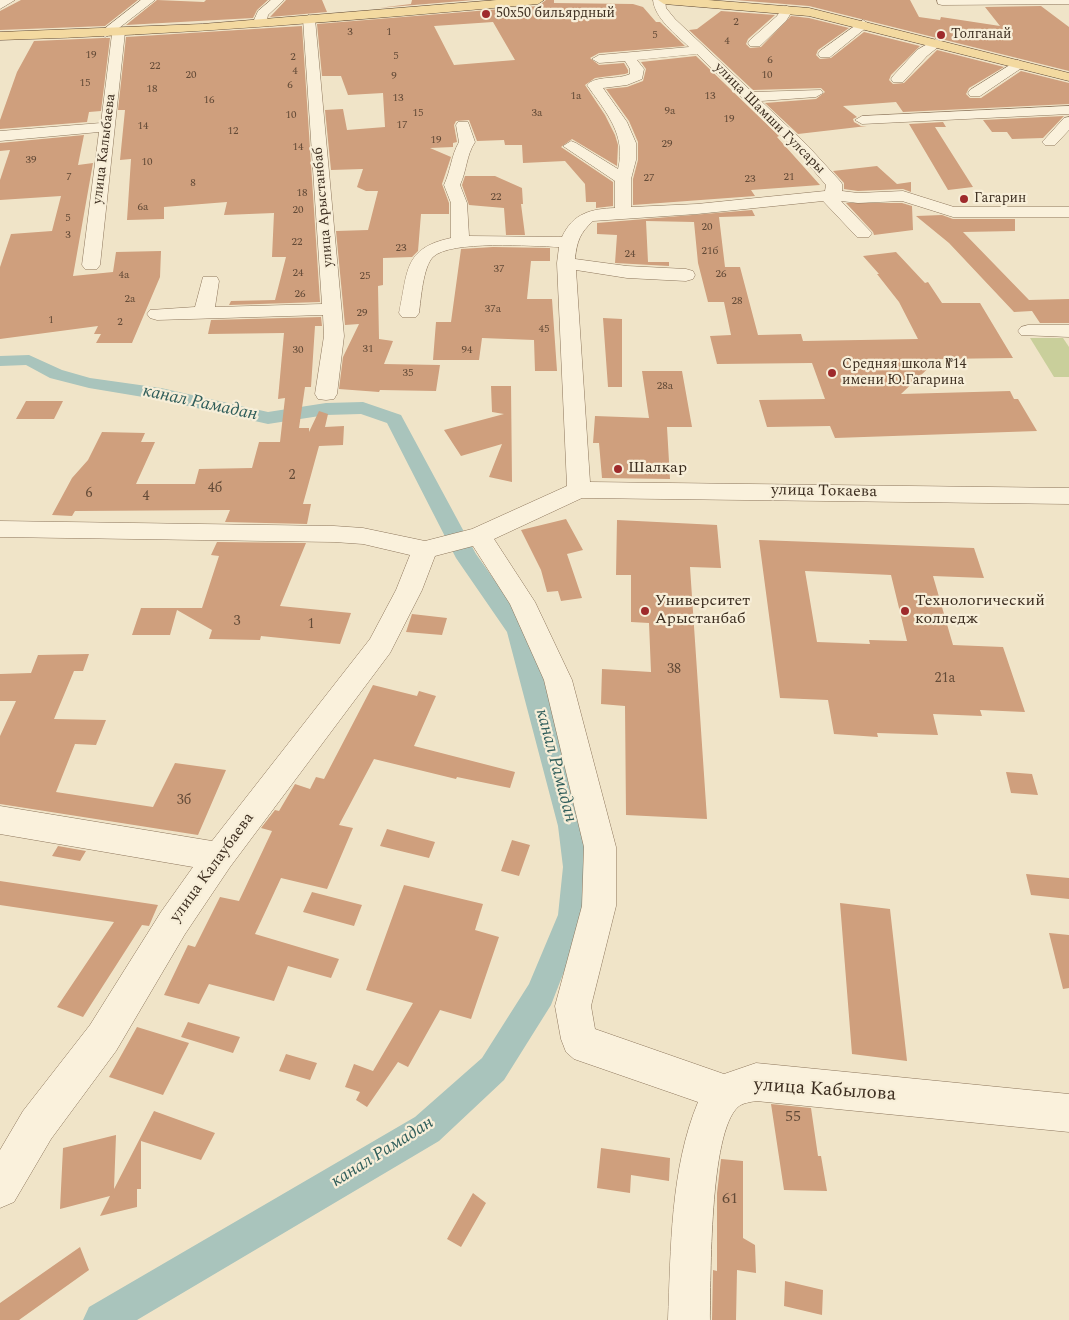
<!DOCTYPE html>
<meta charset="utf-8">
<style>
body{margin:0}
canvas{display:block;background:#f0e4c8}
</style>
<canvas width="1069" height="1320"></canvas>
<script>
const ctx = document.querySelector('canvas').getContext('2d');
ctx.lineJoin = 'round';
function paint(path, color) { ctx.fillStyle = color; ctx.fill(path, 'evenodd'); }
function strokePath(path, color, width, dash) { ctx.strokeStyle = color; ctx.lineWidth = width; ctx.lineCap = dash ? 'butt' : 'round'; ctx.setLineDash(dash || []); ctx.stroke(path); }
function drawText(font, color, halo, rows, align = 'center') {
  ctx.font = font + ' Spectral,serif'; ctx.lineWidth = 4.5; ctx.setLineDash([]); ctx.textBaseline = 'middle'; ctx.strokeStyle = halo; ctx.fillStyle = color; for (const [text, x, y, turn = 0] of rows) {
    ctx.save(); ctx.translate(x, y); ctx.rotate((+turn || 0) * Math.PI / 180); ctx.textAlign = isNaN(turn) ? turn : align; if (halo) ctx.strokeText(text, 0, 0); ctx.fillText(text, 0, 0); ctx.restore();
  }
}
const green = new Path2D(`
 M1030 338H1063L1069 347V377H1054Z`);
const canal = new Path2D(`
 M29 355 62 370 90 378 161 388 268 412 326 403 363 402 401 415 476 554 530 630 586 826 591 867 586 915 551 1005 504 1080 439 1141 137 1320H83L89 1307 415 1117 482 1058 529 984 558 915 563 867 558 826 507 632 456 558 387 423 361 414 326 415 268 424 161 400 89 388 50 378 26 365 0 366V356Z`);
const building = new Path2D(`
 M21 0H138L105 26 0 30V11Z
 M157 0 204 2 206 0H268L257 10 253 18 126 25Z
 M286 0H322L327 12 270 17Z
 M412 0H474L378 8 411 4Z
 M546 0H554V3L633 4 643 7 656 22H660L685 46 599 53 590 58 599 65 624 63 628 70V73L625 74 595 78 585 85 605 115 615 135 618 145 617 166 572 139 561 147 613 182V206L596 208V202H586L585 184 565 161 523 163 522 145H505L504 140 477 141 469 120 456 121 454 125 457 142 453 143V147L430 148 451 157 442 184 449 203V214H421L418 251 412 257 383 258V285L378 286 379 339 393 341 384 364 440 365 436 391 380 390 379 392 339 389 343 357 359 324 345 325 336 231 368 230 378 191H366L357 187 363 169 331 170 325 110 343 109 347 130 385 127 383 93 348 95 341 76H322L317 24 538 6ZM493 22 515 60 454 65 434 26Z
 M735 0H910L919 17 940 20 941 17 1000 26 985 7 1041 6 1069 27V71L809 6Z
 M721 11 775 15 748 39 746 44 750 48 761 47 791 16 809 18 849 28 818 50 816 55 820 59 831 58 864 32 920 46 891 75 889 80 893 84 904 83 937 50 1004 67 969 88 966 94 970 98H981L1021 71 1069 83V104L903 112 896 102 843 106 857 117 853 119 854 122 861 126H867L798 134 765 103 816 99 825 92 821 88 753 90 689 30 697 29Z
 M302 26 320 302 229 305 231 301 275 300 286 257H272L274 213 224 215 227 202 164 207V219L127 220 131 159 120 160 125 110H118L126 37Z
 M103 38H110L101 111 89 112 87 122 0 129V120L17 72 34 41Z
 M696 56 779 136 777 137 820 185 751 190 755 196 633 205V179L638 160V142L629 121 606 89 627 87 643 81 646 69 641 62Z
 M1064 116 1043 138 1012 139 1007 132H992L983 120Z
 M943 122 946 127H935L973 187 948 190 909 124Z
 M84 135 78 165 93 163 73 276 113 272 116 252 161 251 160 277 132 343H96L101 334H94L98 326 0 339V267L11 234 52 231 61 196 0 200V180L10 150 0 151V143Z
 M877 166 897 184 911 182V192L903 189 858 191 844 189V183L833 171Z
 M465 176H495L522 188 523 204H521L525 235H506L504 208 469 205 462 185Z
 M846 203H902L912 206 913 230 874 235 873 232Z
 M752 210 755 216 719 217 725 267H740L758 335 801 334 803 341 918 339 899 302 877 274H879L863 256 896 252 925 283 928 282 942 303H980L1013 358 938 359 901 394 1010 391 1014 399H1018L1037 431 835 438 830 426 767 427 759 400 825 399 812 363 717 364 710 336 731 335 724 302H708L698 263 694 222 646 221 648 262H669V266L615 263 617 235 597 234V223Z
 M942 215 953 219H1015V231L963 232 1029 300 1069 299V323H1040L1032 311 1014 312 949 243 916 216Z
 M493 247 550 248V261H531L527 299H552L557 371H535L534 340 482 338 479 360H433L436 322H451L461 249Z
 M321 317 322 326H315L311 387H305L299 428H309V432L319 411 328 414 325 427 344 426 343 445 319 446 303 504H311L307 524 225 522 230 510 75 511 72 516 52 515 72 478 88 460 102 432 145 433 141 442H155L136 484H195L199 469 252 468 259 442H280L285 398 278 399 284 333 208 334 211 320Z
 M603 318 622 319V387H608Z
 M642 371H682L692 427H667L670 479 602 478 599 443H593L595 416 649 418Z
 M491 386H511L512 482 489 477 502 444 461 456 444 430 504 414 492 412Z
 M26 401H63L54 419H16Z
 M566 519 583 550 567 554 582 598 561 601 558 591 547 592 541 570 521 530Z
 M617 520 717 525 721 568 690 567 707 819 626 815 625 706 601 704 602 669 651 672 649 623 631 622V575H616Z
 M759 540 974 548 984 578 933 576 953 645 1003 647 1025 712 980 710 982 716 933 714 938 735 877 733 878 737 834 734 828 700 780 698ZM805 571 891 575 907 641 869 640 870 644 817 642Z
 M217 542 306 543 280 606 351 613 340 644 261 636 260 640 209 639 212 630 177 610 170 635H132L141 608H202L219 556 211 555Z
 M412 614 447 618 442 635 406 632Z
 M89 654 83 671H74L54 719 106 720 96 745 75 744 56 792 153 807 175 763 226 770 198 835 0 804V736L16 701H0V674L31 673 38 655Z
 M373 685 417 696 419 691 436 696 414 746 515 772 510 788 457 777 456 779 374 759 339 825 353 828 327 889 281 878 255 934 339 959 331 978 288 966 274 1001 209 984 199 1004 164 995 188 945 195 947 220 897 239 901 272 831 261 828 275 810 279 811 295 784 310 789 316 777 324 779Z
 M1006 772 1032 774 1038 795 1011 793Z
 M387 829 435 842 429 858 380 846Z
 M512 840 530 845 519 876 501 871Z
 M58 846 86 851 80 861 52 856Z
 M1026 874 1069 878V899L1031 895Z
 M0 881 158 905 149 926 142 925 83 1017 57 1007 114 922 0 905Z
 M404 885 483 904 475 930 499 937 471 1019 440 1010 408 1067 398 1062 367 1107 356 1100 360 1092 345 1087 354 1064 373 1071 413 1003 366 990Z
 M312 892 362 905 354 926 303 912Z
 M840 903 890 909 907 1061 852 1054Z
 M1049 933 1069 935V988L1063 989Z
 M188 1022 240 1037 233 1053 181 1037Z
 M137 1027 189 1043 163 1095 109 1077Z
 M286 1054 317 1063 310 1080 279 1071Z
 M771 1104 811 1108 818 1156H821L827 1191 784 1190Z
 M154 1111 215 1133 201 1160 141 1141V1189H137V1207L100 1216 110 1196 60 1209 63 1148 116 1135 114 1189Z
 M601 1148 670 1158 669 1181 631 1175 630 1193 597 1188Z
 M721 1159 743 1161V1238L755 1245 756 1273 737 1270 736 1320H712L713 1270 717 1271V1193Z
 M473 1193 486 1203 461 1247 447 1239Z
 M80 1247 89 1270 19 1320H0V1303Z
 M785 1281 823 1290 822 1315 784 1306Z`);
const minor = new Path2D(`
 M0 0H15L0 9Z
 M141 0H155L119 28 125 32 100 265 97 269H85L82 265 99 132 0 141V131L101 123 112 34 105 37 99 33Z
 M271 0H284L268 15 266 25H258L254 20 258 11Z
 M653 0H665L666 8 675 19 752 92 821 90 823 93 816 97 761 101 808 146 840 181 842 184V191L858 193 903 191 954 207H1069V217H953L902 201 858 203 841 201 872 233 869 237H857L823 201 697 214 593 221C580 233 577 241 575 259L627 266 686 269 693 271 695 275 693 279 686 281 627 278 576 270 590 482 1069 488V504L582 498 494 539 535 602 572 680 616 847V906L591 1006 595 1029 724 1074 756 1063 1069 1094V1132L756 1101C751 1102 742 1103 738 1107 709 1133 711 1279 710 1320H668C671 1248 670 1170 698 1102L574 1059 566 1052 561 1039 555 1006 582 906 584 847 544 680 510 604 473 546 435 556 422 590 390 653 230 867 185 934 116 1051 51 1139 14 1202 0 1208V1150L23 1111 90 1025 161 912 193 867 0 834V806L212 841 370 639 396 590 410 555 363 544 334 542 0 537V521L334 526 363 528 425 541 472 529 567 486 557 263 559 247C533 246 450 240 433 257 423 267 421 299 419 313L416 317H402L399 313C408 272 403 248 451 238V203L444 185C451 170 451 156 459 142L456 125 458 122H468L475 142C466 156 467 170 460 185L467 203 469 236 562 237C573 213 591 209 615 208V181L563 146 571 141 576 143 618 169C627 135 605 111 587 85 595 75 618 80 630 74V69L625 61 599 63 592 59 599 55 689 47C676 34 655 19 653 0ZM697 54 798 152 826 185 825 191 697 204 631 207V179L636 160V143L627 122 603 88 627 85 642 79 644 69 637 60Z
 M937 0H1069V4L942 5 938 4Z
 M787 6 793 10 786 21 760 46H750L748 43 750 40 777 16 783 7Z
 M309 15 315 19 344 336 337 394 334 399 326 400 318 399 315 394 324 336 323 315 157 320 150 318 147 314 150 310 195 307 203 277H217L219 281 215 307 322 304 303 19Z
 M863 20 869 24 867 27 830 57H820L818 54 820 51Z
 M936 39 943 43 927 56 903 82H893L891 79 893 76 917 50Z
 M1018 60 1025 64 1023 67 980 96H970L968 93 970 90Z
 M1069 106V114L862 124 855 120 862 116Z
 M1069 117V130L1055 145H1045L1042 142 1045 139 1064 118Z
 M1028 325H1069V337L1021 335 1018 331 1021 327Z`);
const major = new Path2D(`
 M497 0H544L538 4C359 20 180 35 0 40V32L202 24Z
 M658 0H708L809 8 1069 73V81L809 16 664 4Z`);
const markers = [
 [486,14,5,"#9e2a2b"],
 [941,35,5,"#9e2a2b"],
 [964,199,5,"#9e2a2b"],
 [832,373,5,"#9e2a2b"],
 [618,469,5,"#9e2a2b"],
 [645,611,5,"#9e2a2b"],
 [905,611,5,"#9e2a2b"]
];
const farNumbernames = [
 ["2",736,23],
 ["3",350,33],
 ["1",389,33],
 ["5",655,36],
 ["4",727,42],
 ["19",91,56],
 ["5",396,57],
 ["2",293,58],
 ["6",770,61],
 ["22",155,67],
 ["4",295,72],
 ["20",191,76],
 ["10",767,76],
 ["9",394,77],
 ["15",85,84],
 ["6",290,86],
 ["18",152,90],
 ["1а",576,97],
 ["13",710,97],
 ["13",398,99],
 ["16",209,101],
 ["9а",670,112],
 ["15",418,114],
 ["3а",537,114],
 ["10",291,116],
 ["19",729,120],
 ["17",402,126],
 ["14",143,127],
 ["12",233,132],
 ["19",436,141],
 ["29",667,145],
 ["14",298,148],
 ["39",31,161],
 ["10",147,163],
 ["7",69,178],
 ["21",789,178],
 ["27",649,179],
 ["23",750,180],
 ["8",193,184],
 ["18",302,194],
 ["22",496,198],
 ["6а",143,208],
 ["20",298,211],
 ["5",68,219],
 ["20",707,228],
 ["3",68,236],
 ["22",297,243],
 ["23",401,249],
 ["21б",710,252],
 ["24",630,255],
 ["37",499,270],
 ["24",298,274],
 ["26",721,275],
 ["4а",124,276],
 ["25",365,277],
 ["26",300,295],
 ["2а",130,300],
 ["28",737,302],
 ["37а",493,310],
 ["29",362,314],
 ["1",51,321],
 ["2",120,323],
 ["45",544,330],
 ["31",368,350],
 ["30",298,351],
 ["94",467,351],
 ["35",408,374],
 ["28а",665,387]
];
const farPoinames = [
 ["50х50 бильярдный",496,14],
 ["Толганай",951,35],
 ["Гагарин",974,199],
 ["Средняя школа №14",842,365],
 ["имени Ю.Гагарина",842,381]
];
const farStreetnames = [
 ["улица Шамши Гулсары",769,119,45],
 ["улица Калыбаева",105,149,-83],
 ["улица Арыстанбаб",324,207,-95]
];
const numberNames = [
 ["2",292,476],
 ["4б",215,489],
 ["6",89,494],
 ["4",146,497],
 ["3",237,622],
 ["1",311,625],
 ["38",674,670],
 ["21а",945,679],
 ["3б",184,801]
];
const poiNames = [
 ["Шалкар",628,469],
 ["Университет",655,602],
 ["Арыстанбаб",655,620],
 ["Технологический",915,602],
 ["колледж",915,620]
];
const streetNames = [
 ["улица Токаева",824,492,1],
 ["улица Калаубаева",213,868,-54]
];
const nearNumbernames = [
 ["55",793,1118],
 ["61",730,1200]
];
const waterNames = [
 ["канал Рамадан",200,404,12],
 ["канал Рамадан",555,766,75],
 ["канал Рамадан",383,1153,-32]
];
const nearStreetnames = [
 ["улица Кабылова",825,1091,4]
];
paint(green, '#c9cf9b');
paint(canal, '#a9c4bc');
paint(building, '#cf9f7d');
strokePath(minor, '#8d765c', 1);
strokePath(major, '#5b4430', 1);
paint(minor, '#faf1dc');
paint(major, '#f3d9a0');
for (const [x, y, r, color] of markers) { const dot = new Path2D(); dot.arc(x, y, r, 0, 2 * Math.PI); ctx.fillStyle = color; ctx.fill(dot); strokePath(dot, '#f7eed8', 2); }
drawText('11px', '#624a37', null, farNumbernames);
drawText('14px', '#3d2e20', '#f7eed8', farPoinames, 'left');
drawText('14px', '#3d2e20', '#f7eed8', farStreetnames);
drawText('14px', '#624a37', null, numberNames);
drawText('16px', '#3d2e20', '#f7eed8', poiNames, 'left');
drawText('16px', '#3d2e20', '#f7eed8', streetNames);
drawText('16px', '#624a37', null, nearNumbernames);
drawText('italic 18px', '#2f5d5a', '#f7eed8', waterNames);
drawText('19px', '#3d2e20', '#f7eed8', nearStreetnames);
</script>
